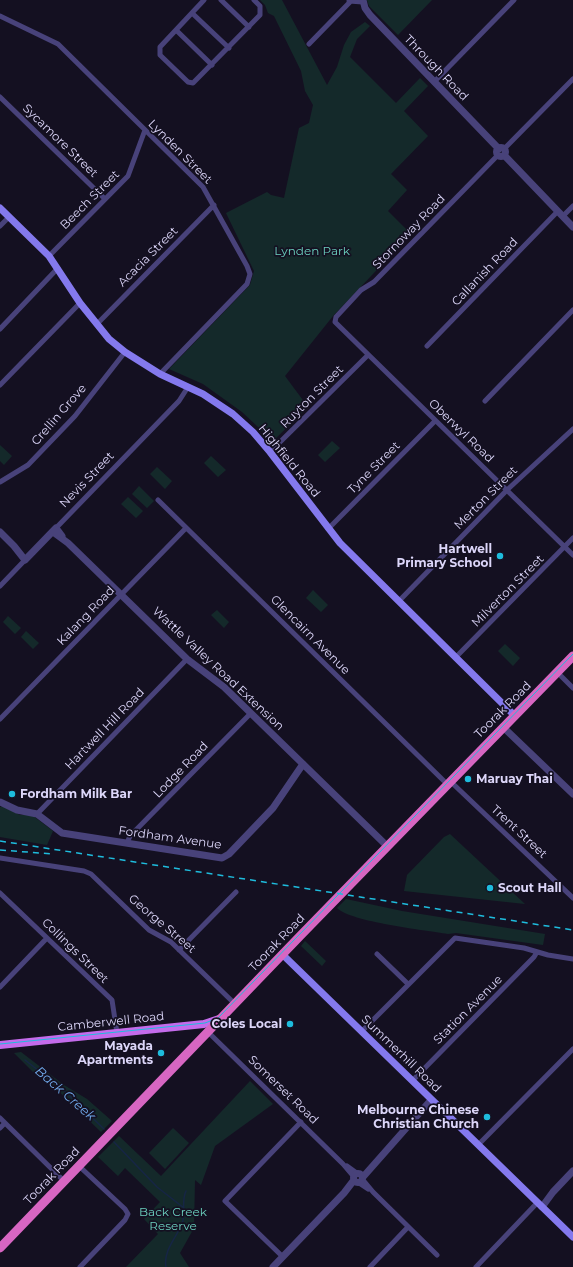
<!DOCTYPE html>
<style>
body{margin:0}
canvas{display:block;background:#141021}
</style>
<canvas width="573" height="1267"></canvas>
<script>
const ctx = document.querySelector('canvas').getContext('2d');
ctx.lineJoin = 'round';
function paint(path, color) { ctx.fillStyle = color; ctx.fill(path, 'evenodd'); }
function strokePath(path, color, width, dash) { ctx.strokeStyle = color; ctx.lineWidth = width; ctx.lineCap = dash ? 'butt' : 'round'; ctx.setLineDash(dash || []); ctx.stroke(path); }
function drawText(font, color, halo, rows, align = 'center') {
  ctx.font = font + ' Montserrat,sans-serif'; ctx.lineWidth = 3.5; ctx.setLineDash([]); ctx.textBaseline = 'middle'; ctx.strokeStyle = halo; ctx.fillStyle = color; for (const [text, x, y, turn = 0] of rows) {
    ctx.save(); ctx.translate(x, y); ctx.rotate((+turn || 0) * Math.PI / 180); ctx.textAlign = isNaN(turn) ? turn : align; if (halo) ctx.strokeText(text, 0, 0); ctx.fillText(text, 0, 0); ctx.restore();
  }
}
const green = new Path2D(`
 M260 0H282L327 85 337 67 344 45 351 32 365 22 370 26 357 39 350 57 396 103 420 78 428 86 404 111 428 136 391 174 407 190 388 211 411 234 333 316 285 376 308 407 273 441 242 412 203 384 169 369 250 285 254 271 226 213 267 192 271 195 284 198 299 128 309 123 313 105 305 91 301 71 274 16 268 13 265 5Z
 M367 0H432L398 35 369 6Z
 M332 441 340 448 325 462 318 455Z
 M0 445 12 456 4 465 0 461Z
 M211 456 226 470 218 477 204 463Z
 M157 467 172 481 165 489 150 474Z
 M139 486 154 501 147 508 132 494Z
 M128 497 143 511 136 518 121 504Z
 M313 590 328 605 321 612 306 598Z
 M217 610 229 622 224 628 211 615Z
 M8 616 21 628 15 634 3 622Z
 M26 631 39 643 33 649 21 637Z
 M505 644 520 658 513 666 498 651Z
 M3 806 20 815H31L36 818 53 831 47 845 0 837V807Z
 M450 834 525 904 404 891 407 875 444 837Z
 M346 899 402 911 545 934 543 945 456 933 448 934C425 930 351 922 337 908Z
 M305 941 326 961 322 966 301 946Z
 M21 1052 64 1085 87 1099 112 1121 101 1132 47 1080 37 1076 14 1053Z
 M250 1081 273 1104 215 1146 201 1185 195 1180 194 1228 180 1253 189 1267H126L158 1234 144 1219 160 1202 125 1168 118 1176 98 1157 119 1136 161 1176Z
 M173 1128 189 1143 165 1169 149 1153Z`);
const stream = new Path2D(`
 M25 1060 67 1093 104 1129
 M114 1142 157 1187 184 1208
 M166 1267C163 1251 176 1238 182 1224 186 1213 181 1201 186 1191`);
const minor = new Path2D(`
 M204 0 160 47V55L188 82 193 83 260 15V6L254 0
 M221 0 249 27
 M349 1 363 2
 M192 13 229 48
 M0 16 58 44 203 187 247 266 250 274 247 284 160 374
 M176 30 212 65
 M309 44 350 2
 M434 82 514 0
 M0 97 105 199
 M504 149 573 79
 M498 155 374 282 361 290 336 317 335 322 573 555
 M563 216 573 206
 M0 226 9 217
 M49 256 128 176 145 130
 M97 324 214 205
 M0 329 58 268
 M427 346 558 211
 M0 385 80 303
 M485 401 573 310
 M270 452 368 355
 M0 482 28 465 75 416 125 352
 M158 500 447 784
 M56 528 179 401 188 387
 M328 529 435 421
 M0 586 25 560
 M399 601 507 490 573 429
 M456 657 573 538
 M557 672 573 688
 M0 719 186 528
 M450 781 573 898
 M37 814 187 659
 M127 843 130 836 251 713
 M0 858 84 871 91 874 149 930 171 942 235 1004
 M0 893 112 1000 117 1033
 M179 950 236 892
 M377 954 408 984
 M0 987 47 938
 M362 1031 455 938 524 948 548 955 573 959
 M208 1032 343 1164 354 1177
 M412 1081 534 957 537 952
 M0 1118 64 1181
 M0 1128 5 1123
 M478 1145 573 1049
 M79 1166 125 1209 128 1214 125 1220 80 1267
 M347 1166 358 1174
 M363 1180 373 1192 437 1255
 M359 1183 368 1189
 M283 1257 225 1201 301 1122
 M370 1267 408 1227
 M476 1267 537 1203`);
const tertiary = new Path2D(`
 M363 0 365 8 370 15 499 149
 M496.5 152a4.5 4.5 0 1 1 9 0a4.5 4.5 0 1 1-9 0Z
 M504 155 573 227
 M0 532 14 546 25 560 56 528 62 536
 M53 532 68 543 187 659 224 687 387 846
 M503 727 573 794
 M0 802 17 810 37 814 62 833 222 858 229 854 273 808 303 764
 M353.5 1178a4.5 4.5 0 1 1 9 0a4.5 4.5 0 1 1-9 0Z
 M363 1177 431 1100
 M542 1207 553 1192 573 1171
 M273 1267 344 1193 354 1180`);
const secondary = new Path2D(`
 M0 208 49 256 80 303 109 339 125 352 160 374 203 394 233 414 253 432 270 452 340 543 514 715
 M282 954 573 1237`);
const primary = new Path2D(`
 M0 1045 204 1024 219 1019`);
const trunk = new Path2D(`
 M0 1248 301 935 573 656`);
const tram = new Path2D(`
 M0 1044 205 1023 218 1018 573 654`);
const rail = new Path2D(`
 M0 841 573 930
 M0 850 53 854`);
const markers = [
 [500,556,4,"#1ebcdd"],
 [468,779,4,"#1ebcdd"],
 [12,794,4,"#1ebcdd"],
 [490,888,4,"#1ebcdd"],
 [290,1024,4,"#1ebcdd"],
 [161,1053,4,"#1ebcdd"],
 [487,1117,4,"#1ebcdd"]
];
const streetNames = [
 ["Through Road",436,68,46],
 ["Sycamore Street",60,141,44],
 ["Lynden Street",180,152,45],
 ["Beech Street",90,200,-45],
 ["Stornoway Road",409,232,-46],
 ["Acacia Street",148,257,-45],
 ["Callanish Road",485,272,-46],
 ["Ruyton Street",312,397,-45],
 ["Crellin Grove",59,415,-49],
 ["Oberwyl Road",461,431,44],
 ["Highfield Road",289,461,51],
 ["Tyne Street",374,468,-45],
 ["Nevis Street",87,480,-46],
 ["Merton Street",486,498,-45],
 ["Milverton Street",508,591,-45],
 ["Kalang Road",86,616,-46],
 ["Glencairn Avenue",310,635,45],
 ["Wattle Valley Road Extension",218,669,43],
 ["Toorak Road",503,710,-45],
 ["Hartwell Hill Road",105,729,-46],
 ["Lodge Road",181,770,-46],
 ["Trent Street",519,832,43],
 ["Fordham Avenue",170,838,8],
 ["George Street",162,924,40],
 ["Toorak Road",277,943,-46],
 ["Collings Street",75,951,44],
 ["Station Avenue",468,1010,-45],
 ["Camberwell Road",111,1022,-6],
 ["Summerhill Road",401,1054,44],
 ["Somerset Road",283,1090,44],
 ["Toorak Road",52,1176,-46]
];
const parkNames = [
 ["Lynden Park",312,251],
 ["Back Creek",173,1212],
 ["Reserve",173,1226]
];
const poiNames = [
 ["Hartwell",492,549],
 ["Primary School",492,563],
 ["Maruay Thai",476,779,"left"],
 ["Fordham Milk Bar",20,794,"left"],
 ["Scout Hall",498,888,"left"],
 ["Coles Local",282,1024],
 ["Mayada",153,1046],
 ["Apartments",153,1060],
 ["Melbourne Chinese",479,1110],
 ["Christian Church",479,1124]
];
const waterNames = [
 ["Back Creek",65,1094,41]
];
paint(green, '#14292a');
strokePath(stream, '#162545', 1.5);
strokePath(minor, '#48427a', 5);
strokePath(tertiary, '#48427a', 7);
strokePath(secondary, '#8479ed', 7);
strokePath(primary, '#c46beb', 8);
strokePath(trunk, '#d766c2', 9);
strokePath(tram, '#1ebcdd', 1);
strokePath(rail, '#1ebcdd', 1.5, [6, 5]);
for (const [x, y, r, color] of markers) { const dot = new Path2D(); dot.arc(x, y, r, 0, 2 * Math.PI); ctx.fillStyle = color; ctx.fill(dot); strokePath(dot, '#141021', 1.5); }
drawText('12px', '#dcd6f9', '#141021', streetNames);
drawText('12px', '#6bd0be', '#141021', parkNames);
drawText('bold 12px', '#dcd6f9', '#141021', poiNames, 'right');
drawText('italic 13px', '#71aaec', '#141021', waterNames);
</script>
